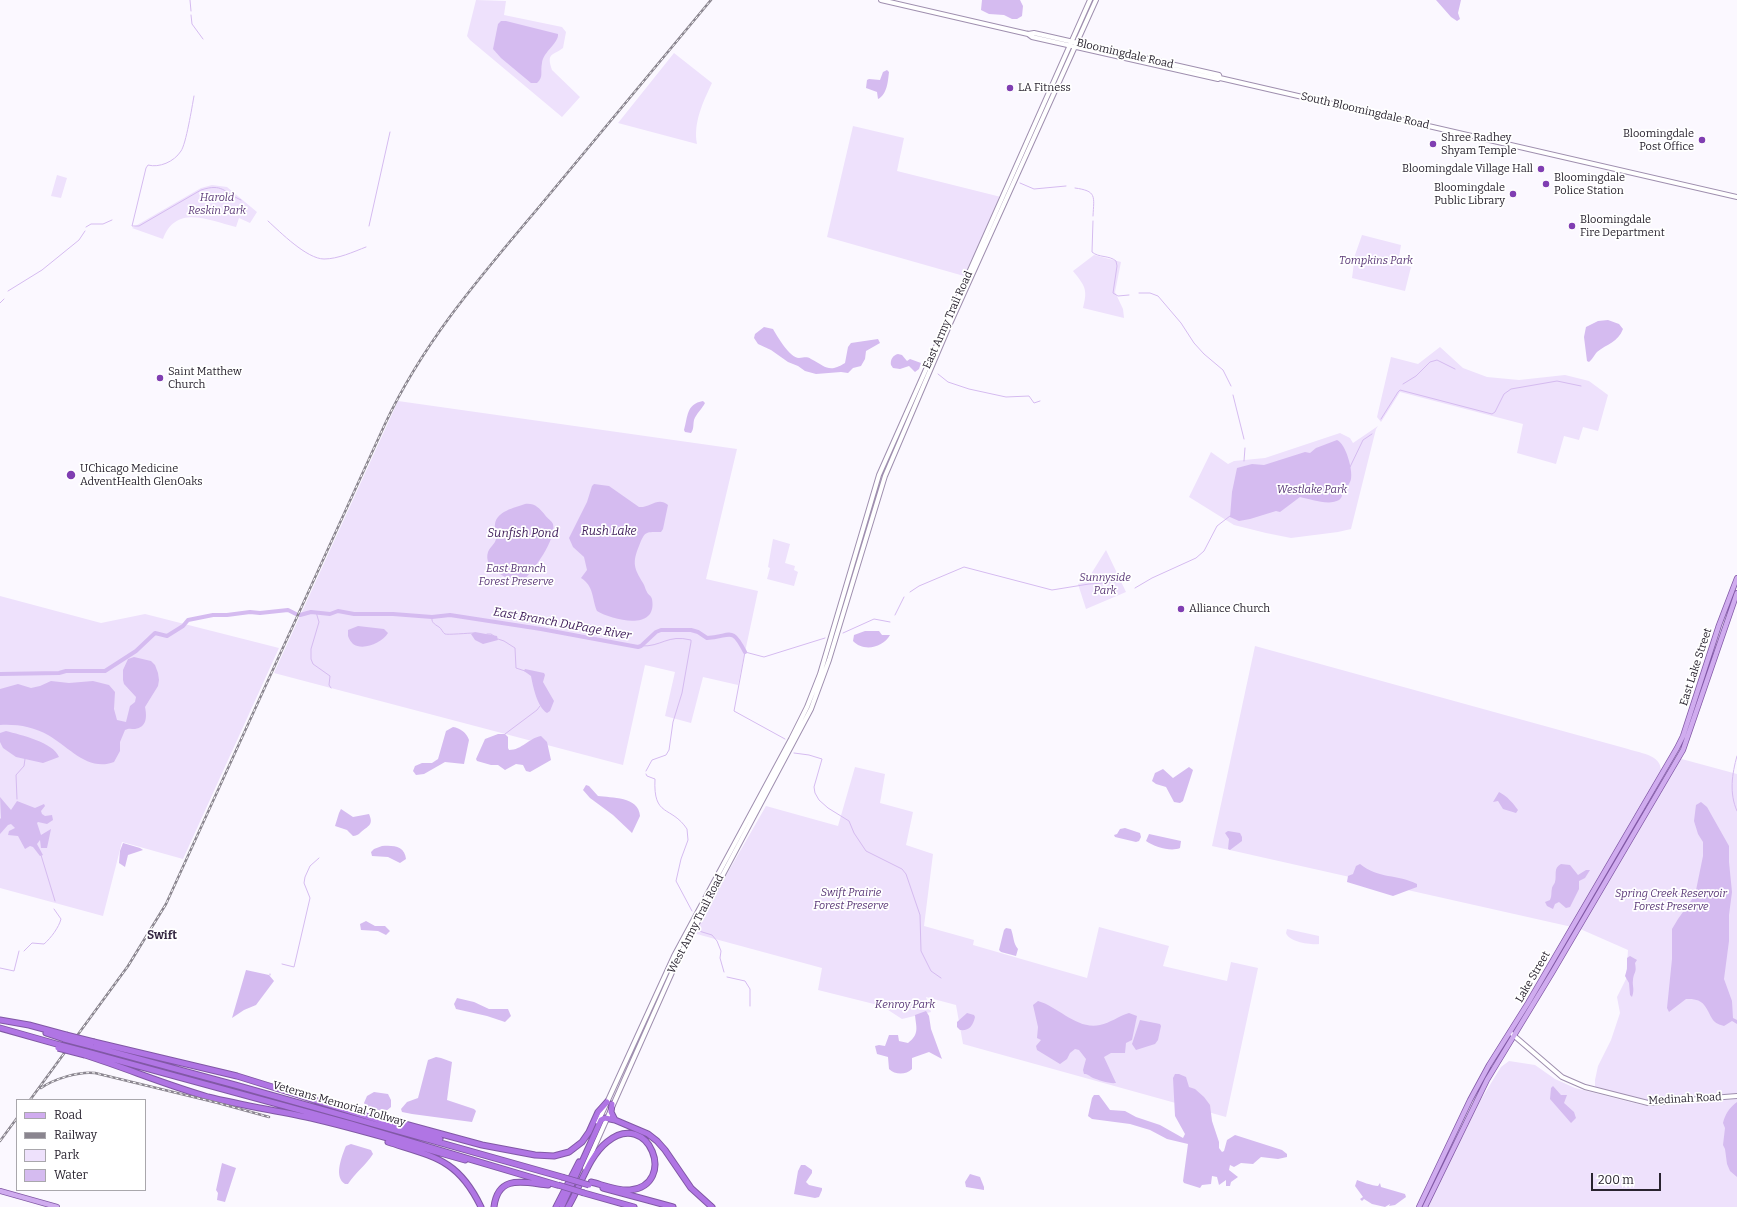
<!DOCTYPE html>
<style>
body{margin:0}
#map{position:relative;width:1737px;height:1207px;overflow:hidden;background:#fbf8ff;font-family:Bitter,serif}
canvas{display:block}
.legend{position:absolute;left:16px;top:1099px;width:130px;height:92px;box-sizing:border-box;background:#fff;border:1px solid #a9a7ac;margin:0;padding:5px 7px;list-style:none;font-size:12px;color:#29232f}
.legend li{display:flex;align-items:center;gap:8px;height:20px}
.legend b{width:20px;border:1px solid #a9a7ac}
.scale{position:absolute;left:1591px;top:1173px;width:70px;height:18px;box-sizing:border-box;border:2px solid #29232f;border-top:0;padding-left:5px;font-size:12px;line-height:14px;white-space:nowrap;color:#29232f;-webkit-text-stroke:3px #fff;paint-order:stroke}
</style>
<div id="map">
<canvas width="1737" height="1207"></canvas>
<ul class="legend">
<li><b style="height:5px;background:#d0acef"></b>Road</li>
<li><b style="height:5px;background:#8a858f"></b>Railway</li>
<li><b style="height:11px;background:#eee1fc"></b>Park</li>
<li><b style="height:11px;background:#d5bbf0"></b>Water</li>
</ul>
<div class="scale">200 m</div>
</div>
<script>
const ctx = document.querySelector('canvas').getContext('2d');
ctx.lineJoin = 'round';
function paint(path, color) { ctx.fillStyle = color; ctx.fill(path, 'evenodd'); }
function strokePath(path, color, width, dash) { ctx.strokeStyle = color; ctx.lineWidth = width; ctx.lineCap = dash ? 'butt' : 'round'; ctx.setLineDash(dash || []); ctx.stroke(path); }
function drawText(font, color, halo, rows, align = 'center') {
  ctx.font = font + ' Bitter,serif'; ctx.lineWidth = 3.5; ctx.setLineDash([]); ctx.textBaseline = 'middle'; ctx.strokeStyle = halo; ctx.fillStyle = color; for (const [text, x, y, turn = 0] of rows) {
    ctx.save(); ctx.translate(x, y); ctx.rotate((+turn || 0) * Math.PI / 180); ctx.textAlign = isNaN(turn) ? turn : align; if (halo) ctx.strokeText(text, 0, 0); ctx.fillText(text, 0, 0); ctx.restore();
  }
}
const green = new Path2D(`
 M476 0 506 1 504 15 562 27 566 32 563 48C553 56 546 52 552 70L580 97 562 117 470 40 467 36Z
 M674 53 712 83C703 102 693 123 697 144L618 123Z
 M853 126 904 138 897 171 1001 197 964 276 827 237Z
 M57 175 67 178 61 198 51 196Z
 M212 185 227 187 257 212 250 223 239 218 236 227C208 220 176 204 163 239L132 228 201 188Z
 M1362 235 1401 245 1398 263 1411 267 1405 291 1352 278 1355 255Z
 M1094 255 1121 262 1115 292 1123 309 1124 318 1083 308C1088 289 1085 286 1073 271Z
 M1440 347 1463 368 1487 377 1519 380 1565 375 1589 381 1608 395 1598 431 1583 427 1579 440 1564 436 1556 464 1517 453 1523 424 1400 392 1381 422 1377 417 1391 357 1418 364Z
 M398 401 737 449 706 579 758 591 738 685 703 677 691 723 665 716 675 672 645 665 623 765 274 673Z
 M1378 426 1376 429 1351 529 1338 532 1291 538 1266 533 1234 525 1189 497 1211 452 1228 464 1234 461 1265 458 1340 433 1350 438 1353 443Z
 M773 539 790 544 785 563 795 566 794 570 798 572 794 586 767 579 770 568 768 567Z
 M1106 550 1126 592 1086 609 1078 584 1086 582Z
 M0 596 101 623 145 614 279 648 183 859 122 842 103 916 0 888Z
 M1255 646 1628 749C1643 754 1663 755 1661 774L1572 927 1212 846Z
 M1678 758 1737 774V1096L1651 1101 1595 1090V1080L1598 1066 1611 1040 1620 1013 1617 997 1626 979 1628 950 1578 928Z
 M855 767 885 774 880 803 913 812 906 845 933 854 924 926 974 940 973 945 1087 978 1099 927 1169 946 1163 966 1227 981 1231 962 1258 968 1226 1117 963 1044 956 1005 926 997 931 1012 902 1019 882 1006 818 990 822 968 693 933 766 806 838 826Z
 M1287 929 1319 936V944C1310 945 1289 942 1286 933Z
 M1509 1061 1535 1065 1555 1079 1575 1088 1642 1105 1653 1106 1737 1099V1207H1427L1480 1101 1501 1067Z`);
const water = new Path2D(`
 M982 0H1020L1023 6 1022 16 1017 19H1012L1004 15 989 14 981 10Z
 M1436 0H1461L1458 13 1460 19 1457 21 1451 17Z
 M501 21H506L558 34C559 43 543 52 542 63 540 72 544 77 537 83H531L501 58 493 49 498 24Z
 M887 70 889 72C888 81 887 95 878 99L877 92 866 88 867 80 869 79 880 80 883 72Z
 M1608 320 1619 324 1623 329C1618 342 1607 344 1597 352 1594 355 1593 359 1589 362L1587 361 1584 337 1586 327 1598 321Z
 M764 327 773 329C777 336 790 358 799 358 804 358 806 356 811 359 826 367 829 373 845 363L848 347 851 343 878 339 880 343 866 351 865 359 861 366 853 368 848 373 841 372 816 374 805 371 798 366 788 362 771 350 758 344 754 338 755 334Z
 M898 354 902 355 907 361 910 359 921 363 919 369 915 372 909 366 900 369 893 368 891 365C890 360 893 355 898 354Z
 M703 401 705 403C702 409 696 414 694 420 693 425 694 429 691 433L685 432 684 430C688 417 686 404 703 401Z
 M1337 440C1346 444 1353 470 1351 479 1350 484 1346 488 1343 492 1342 495 1342 498 1339 500 1329 506 1310 499 1300 497L1280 512 1276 511 1250 519 1239 521 1230 517 1232 492 1237 468 1252 464 1264 465 1305 452 1310 453 1316 448Z
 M594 484 609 486 639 507C650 508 658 496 668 505L663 529 661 532C645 532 645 531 639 546 632 563 634 568 643 583 645 586 645 589 647 592 648 595 651 595 652 599 658 632 612 620 597 611 592 599 594 586 581 578L587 570 584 557 573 547 569 538 587 502 592 486Z
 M525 504C535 503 539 508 545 515 547 518 552 521 553 524 557 539 533 571 523 581L514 582C504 576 483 568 488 552 490 547 495 544 496 539 497 534 494 529 495 524 497 511 514 508 525 504Z
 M358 626 384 629 388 633C382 643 363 651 353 644 351 642 349 639 348 636V630Z
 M865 631H879L882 635H890C883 648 863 652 853 641L854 635Z
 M475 632 497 636 498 640 483 644 475 640 471 634Z
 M134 657 151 661 155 665 158 673 159 680 158 686 145 707C147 717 147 727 135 729 131 729 129 728 125 730L120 742V751L114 762C88 772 69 747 48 735 34 727 17 724 0 725V689L18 684 31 688 40 686 51 681 69 683 93 681 109 685 115 692 114 709 117 720 126 722 130 706 135 702 136 697 124 684 123 680V670L128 659Z
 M525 669 544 673 545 675 543 682 554 701 550 711 547 713C537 707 533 686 531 676L524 671Z
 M453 727C460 728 467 733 469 740L464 764 445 762 424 774 416 775 413 771 415 766 422 763H432L438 759 446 731Z
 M6 731C21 735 53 742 59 757L43 763 16 757 3 748 0 742V733Z
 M498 734H505L508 737V748L509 750C522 750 529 738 541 736L547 742 551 760 530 772 526 771 523 765 516 764 505 770 498 765H491L477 761 476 759 485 739Z
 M1189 767 1193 770 1183 801 1180 803 1174 802 1166 787 1156 784 1152 781 1155 773 1163 769 1173 778Z
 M586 785 589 786 598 796C611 798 639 796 640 816L632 833 613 815 590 798 583 790Z
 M1499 792C1507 796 1513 803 1518 810L1516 813 1503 809 1498 801 1493 802Z
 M0 797 11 810 17 801 35 808 44 804 45 806 41 811 42 814 45 816 52 815 53 820 47 824 38 822 37 823 41 835 51 829 47 848H41L40 840 37 844 43 855 40 856 33 847 30 846 25 849 18 836 8 835 9 831 15 828 11 824 8 825 0 834V819L1 818Z
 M1701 802 1707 807 1729 846V862L1732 892 1729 915V941L1724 979 1732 1001 1733 1018 1737 1020V1024L1732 1021 1724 1026C1720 1025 1715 1023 1713 1020 1705 1007 1705 998 1686 999L1669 1012 1667 1008 1672 959V929L1678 919 1695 895 1703 856V842L1698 834 1694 821 1696 805Z
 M341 809 353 817 369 814C374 825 368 826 361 832 358 835 358 835 353 836L347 830 335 826 339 813Z
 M1125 828 1140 833 1141 837 1139 841 1136 842 1115 837 1114 835 1117 834 1120 829Z
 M1228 831 1240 833 1242 837V841L1230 850 1228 849 1229 839 1225 833Z
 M1149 834 1181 841 1180 848C1171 852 1155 847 1146 841Z
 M123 843 140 848 143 850 128 855 125 867 119 863 120 851Z
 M382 846C393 845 405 846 406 859L400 863 388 857 372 856 371 852 374 849Z
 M1360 864C1378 879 1398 874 1417 884V887L1393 896 1347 882 1348 876 1353 874 1356 866Z
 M1561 864 1570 865 1578 875 1586 870H1590L1585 878 1579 881V889L1570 907 1566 908 1559 902 1555 904 1553 909 1547 906 1545 902 1550 900C1552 896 1551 892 1552 888 1552 887 1555 883 1555 882 1557 875 1553 868 1561 864Z
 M366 921 375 926H385L390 931 386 935 378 931 361 930 360 924Z
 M1006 928 1011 929C1014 937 1013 943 1018 949L1016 956 1001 952 999 950 1004 930Z
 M1630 956 1637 960 1635 963C1637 974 1634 971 1633 980 1632 986 1635 989 1632 997L1630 995 1629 983 1625 976 1627 969V958Z
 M246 970 269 975 274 981 256 1005 244 1010 232 1018Z
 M457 998 474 1002 489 1009H508L511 1016 505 1022 487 1016 456 1009 454 1004Z
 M1038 1001C1059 1007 1077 1030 1100 1025 1110 1023 1119 1016 1129 1013L1137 1016 1132 1040 1126 1043 1125 1053H1111L1104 1057 1116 1083C1109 1084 1099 1080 1093 1078 1089 1076 1088 1074 1084 1074L1083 1070 1086 1059 1079 1050 1075 1049 1070 1053 1067 1059 1060 1064 1037 1050 1036 1046 1041 1040 1037 1038 1038 1027 1033 1005Z
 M926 1011 929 1016 931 1029 942 1059 929 1052 912 1058V1069C906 1075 895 1075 889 1069L888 1057 877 1054 875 1046 879 1045 885 1046 889 1035H898L899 1041 908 1043C920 1034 916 1027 915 1015Z
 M967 1013 974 1015 975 1017C973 1026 969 1031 960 1030L957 1027V1022Z
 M1140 1020 1160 1024 1161 1026 1158 1040 1155 1044 1136 1050 1132 1044Z
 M436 1057 441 1058 452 1062 447 1100 474 1109 476 1111 472 1122 412 1114 402 1112 401 1109 407 1102 418 1098 428 1060Z
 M1175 1074H1179L1186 1077 1189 1087 1195 1089 1204 1097 1210 1105 1212 1121 1219 1142V1148L1222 1152 1224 1151 1227 1140 1235 1135 1282 1150 1287 1154V1157L1278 1159 1261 1157 1253 1164 1241 1163 1234 1167 1230 1165 1229 1170 1238 1177 1231 1182 1230 1186H1226V1180L1219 1185 1217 1177 1212 1176 1211 1184 1202 1185 1200 1188 1184 1183 1183 1181 1188 1144 1167 1139 1150 1130 1130 1124 1092 1119 1088 1116 1092 1098 1094 1095H1099L1110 1110 1125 1111 1136 1117 1160 1125 1183 1138 1185 1134 1175 1116 1173 1078Z
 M1553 1086 1561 1095H1567L1564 1103 1574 1112 1576 1118 1571 1123 1550 1099 1551 1088Z
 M374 1092 388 1094 391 1100V1107L385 1112 366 1106 364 1103 367 1096Z
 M1737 1102V1177L1730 1171 1727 1164 1725 1149 1723 1145 1725 1128 1723 1123C1725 1114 1730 1107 1737 1102Z
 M351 1144 371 1150 373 1154C366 1165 355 1173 348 1184H345C334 1177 341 1159 345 1148L346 1146Z
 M222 1163 236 1168 225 1202 217 1200 218 1193 216 1190Z
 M801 1165H805L812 1170V1173L806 1182 809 1185 822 1188V1190L819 1197 815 1198 794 1194 798 1171Z
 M970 1174 980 1177 984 1187V1190L966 1187 965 1182Z
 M1357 1180C1359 1181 1373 1186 1378 1186L1380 1183 1381 1187 1405 1194 1406 1197 1395 1205 1389 1206 1390 1204 1385 1207 1372 1204 1364 1199 1362 1201 1360 1199 1363 1197 1355 1186Z`);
const stream = new Path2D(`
 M190 0 191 11
 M191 15 192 24 203 39
 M194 96C192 107 186 144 181 151 174 162 159 168 148 165L146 168 132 226H139L201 190C223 183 223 192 241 200
 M1020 183 1034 189 1066 186
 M1075 188C1097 191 1094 196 1093 216
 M268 221C280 232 307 259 324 259 338 259 353 252 366 247
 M1093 221 1092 252C1099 258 1109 255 1116 261L1117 266 1113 293 1118 296 1129 295
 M369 226 390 132
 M86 227 91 224H103L112 220
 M8 291 42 270 79 240 85 231
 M1139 293H1150L1158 296 1181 323 1194 343 1204 354 1223 370 1231 386
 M0 303 4 299
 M938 374 948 382 969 389 1006 397 1029 396 1034 403 1040 401
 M1403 384 1416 376 1430 362 1437 360 1455 369
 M1233 395 1244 439
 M1381 419 1398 392 1400 390 1492 414 1495 412 1504 394 1511 389 1557 381 1581 386
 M1244 461 1245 448
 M1350 467 1363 440 1372 434
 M1135 588 1152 578 1196 558 1204 551 1217 526 1230 516
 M910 592 919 586 964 567 1052 590 1089 584 1117 582
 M316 612 319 622 311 649V659L313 664 330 676 329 685 331 688
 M895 615 904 597
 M432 617C431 622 434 624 439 627 442 629 442 632 445 634 447 635 469 633 474 633
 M843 633 874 619 890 622
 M487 634H491L494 636
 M498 639 504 641 515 648 516 668 525 671
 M641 646C662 647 667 634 691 640V642L682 693 673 722 669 750 666 755 652 760 646 771
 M505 734 537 710 540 706
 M785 739 734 711 745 652 764 657 825 638
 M794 753 809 755 822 759 814 787 815 793 819 800 828 808 849 821 854 833 866 851 902 869 906 874 920 915 921 951 931 971 941 978
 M1737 756C1732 774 1729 793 1737 811
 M646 774 647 776 655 779C653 818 671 805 687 829L688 840 681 859 676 881 692 911
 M17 799 16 775 24 766 25 759
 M41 855 55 901
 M699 931 712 935 717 941 721 951 720 958 724 972
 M24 951 32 943 44 944C51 938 59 927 61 919L54 909
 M282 964 294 967 310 898 304 883 305 877 310 866 319 858
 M0 968 14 971 19 951
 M270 975V974
 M727 977 745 981 750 989V1006`);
const river = new Path2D(`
 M300 615 311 612 330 614 338 611 354 614H393L432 617 450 615 541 629 638 647 641 646 656 632 661 630H691L698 632 707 638C731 637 731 625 745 652
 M0 674 59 673 66 671H105L136 651 155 633 167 636 183 626 188 620 213 615H227L250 612 260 613 288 610 296 614`);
const secondary = new Path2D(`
 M881 0 1028 34 1034 33 1219 75 1220 78
 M1028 34 1032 37 1218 79 1220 78 1737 197
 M1512 1034 1562 1077 1585 1087 1648 1103 1737 1096
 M598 1122 674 956 791 739 807 707 820 674 879 475 1090 0
 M585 1168 678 959 811 709 829 660 885 476 949 326 1096 0`);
const primary = new Path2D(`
 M0 1191 57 1207
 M1419 1207 1470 1100 1489 1065 1528 1003 1677 748 1683 736 1719 625 1737 578
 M1425 1207 1487 1080 1552 973 1683 750 1737 593`);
const motorway = new Path2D(`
 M0 1020 29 1025 66 1035
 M0 1028 60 1045
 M46 1033 64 1039
 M94 1042 237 1076 440 1139
 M91 1046 235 1085 562 1177
 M87 1052 351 1124 557 1185
 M85 1055C126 1068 166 1085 208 1097 244 1106 280 1111 315 1119 366 1131 415 1146 465 1160
 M612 1104 611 1112 615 1120
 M401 1123 482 1145 535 1155 554 1156 569 1152 582 1142 589 1132 598 1112 607 1102
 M388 1142C434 1157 458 1159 481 1207
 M603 1188 673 1207
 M584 1193 634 1207
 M562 1206 601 1120 605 1118 615 1120 648 1134 657 1141 665 1150 691 1188 712 1207
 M494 1207C498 1173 526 1183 548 1185
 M556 1207 579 1162
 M568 1207C581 1186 588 1157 607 1142 649 1108 678 1185 630 1190 618 1191 603 1185 591 1182`);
const rail = new Path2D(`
 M41 1088C54 1079 79 1071 95 1073L218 1103 269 1117
 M30 1100 128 966 166 904 385 424C424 341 480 277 539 207 596 138 654 69 711 0
 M0 1141 17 1118`);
const motorwayBridge = new Path2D(`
 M66 1035 94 1042
 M64 1039 91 1046
 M60 1045 87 1052
 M58 1048 85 1055
 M562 1177 589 1185
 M558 1185 584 1193`);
const markers = [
 [1010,88,4,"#803eb2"],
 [1702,140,4,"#803eb2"],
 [1433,144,4,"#803eb2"],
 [1541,169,4,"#803eb2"],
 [1546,184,4,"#803eb2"],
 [1513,194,4,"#803eb2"],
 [1572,226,4,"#803eb2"],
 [160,378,4,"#803eb2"],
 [71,475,5,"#803eb2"],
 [1181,609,4,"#803eb2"]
];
const streetNames = [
 ["Bloomingdale Road",1125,54,13],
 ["South Bloomingdale Road",1365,111,13],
 ["East Army Trail Road",948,320,-66],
 ["East Lake Street",1696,667,-72],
 ["West Army Trail Road",696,924,-63],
 ["Lake Street",1533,977,-60],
 ["Medinah Road",1685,1099,-3],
 ["Veterans Memorial Tollway",339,1104,16]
];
const poiNames = [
 ["LA Fitness",1018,88],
 ["Bloomingdale",1694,134,"right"],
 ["Post Office",1694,147,"right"],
 ["Shree Radhey",1441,138],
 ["Shyam Temple",1441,151],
 ["Bloomingdale Village Hall",1533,169,"right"],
 ["Bloomingdale",1554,178],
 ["Police Station",1554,191],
 ["Bloomingdale",1505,188,"right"],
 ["Public Library",1505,201,"right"],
 ["Bloomingdale",1580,220],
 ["Fire Department",1580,233],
 ["Saint Matthew",168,372],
 ["Church",168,385],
 ["UChicago Medicine",80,469],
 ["AdventHealth GlenOaks",80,482],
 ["Alliance Church",1189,609]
];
const parkNames = [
 ["Harold",217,198],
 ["Reskin Park",217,211],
 ["Tompkins Park",1376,261],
 ["Westlake Park",1312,490],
 ["East Branch",516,569],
 ["Forest Preserve",516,582],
 ["Sunnyside",1105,578],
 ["Park",1105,591],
 ["Swift Prairie",851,893],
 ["Forest Preserve",851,906],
 ["Spring Creek Reservoir",1671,894],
 ["Forest Preserve",1671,907],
 ["Kenroy Park",905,1005]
];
const waterNames = [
 ["Rush Lake",609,532],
 ["Sunfish Pond",523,534],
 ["East Branch DuPage River",562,624,10]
];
const neighbourhoodNames = [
 ["Swift",162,936]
];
paint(green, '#eee1fc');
paint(water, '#d5bbf0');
strokePath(stream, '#d5bbf0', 1);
strokePath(river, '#d5bbf0', 4);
strokePath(secondary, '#9f8faf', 6);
strokePath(primary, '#8158a5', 6);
strokePath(motorway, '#8158a5', 7);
strokePath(secondary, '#fff', 4);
strokePath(primary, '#d0acef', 4.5);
strokePath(motorway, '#b075e4', 5);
strokePath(rail, '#8a858f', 2.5);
strokePath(rail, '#fff', 1, [3]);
strokePath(motorwayBridge, '#8158a5', 7, []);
strokePath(motorwayBridge, '#b075e4', 5);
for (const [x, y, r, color] of markers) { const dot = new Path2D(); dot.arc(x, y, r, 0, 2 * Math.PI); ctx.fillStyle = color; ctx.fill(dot); strokePath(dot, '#fff', 1.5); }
drawText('11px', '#29232f', '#fff', streetNames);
drawText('11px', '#29232f', '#fff', poiNames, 'left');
drawText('italic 11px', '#5b3978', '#fff', parkNames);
drawText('italic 12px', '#3d1b58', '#fff', waterNames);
drawText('bold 12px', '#372a44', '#fff', neighbourhoodNames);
</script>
